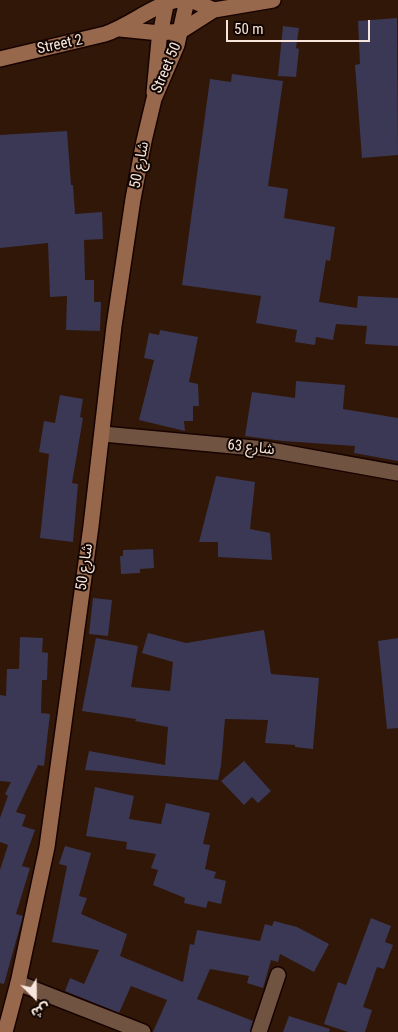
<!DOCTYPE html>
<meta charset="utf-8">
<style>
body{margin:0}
#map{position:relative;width:398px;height:1032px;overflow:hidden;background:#311708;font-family:"Roboto Condensed","Noto Sans Arabic",sans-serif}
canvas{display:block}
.north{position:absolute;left:10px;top:972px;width:50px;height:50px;-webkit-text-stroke:4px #110602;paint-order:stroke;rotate:157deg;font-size:14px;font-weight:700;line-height:20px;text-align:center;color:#f7e4da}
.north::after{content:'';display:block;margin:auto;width:18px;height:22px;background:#f7e4da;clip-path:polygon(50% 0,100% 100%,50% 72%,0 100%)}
.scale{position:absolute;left:226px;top:20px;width:144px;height:22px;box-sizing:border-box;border:2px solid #f7e4da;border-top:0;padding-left:6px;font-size:15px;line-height:18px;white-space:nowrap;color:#f7e4da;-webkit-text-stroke:4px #110602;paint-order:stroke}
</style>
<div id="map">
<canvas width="398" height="1032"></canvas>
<div class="north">ش</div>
<div class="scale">50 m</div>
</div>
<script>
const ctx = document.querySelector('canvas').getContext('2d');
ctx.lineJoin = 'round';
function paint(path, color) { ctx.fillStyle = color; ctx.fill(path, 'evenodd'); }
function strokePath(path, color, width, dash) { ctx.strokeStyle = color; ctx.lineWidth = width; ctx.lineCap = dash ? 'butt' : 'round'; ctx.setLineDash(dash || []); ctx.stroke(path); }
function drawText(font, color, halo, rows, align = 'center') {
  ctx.font = font + ' "Roboto Condensed","Noto Sans Arabic",sans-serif'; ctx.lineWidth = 4; ctx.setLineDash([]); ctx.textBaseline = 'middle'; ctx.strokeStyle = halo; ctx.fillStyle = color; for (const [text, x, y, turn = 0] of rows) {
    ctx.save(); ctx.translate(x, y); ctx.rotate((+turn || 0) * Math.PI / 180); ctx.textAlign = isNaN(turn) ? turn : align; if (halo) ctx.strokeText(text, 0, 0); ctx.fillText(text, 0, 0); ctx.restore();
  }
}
const building = new Path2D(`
 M397 18 398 155 362 158 355 65 360 64 358 21Z
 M283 26 299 28 296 48 299 49 296 77 278 76Z
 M232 74 283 81 268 186 288 189 284 218 335 227 330 261 326 260 319 302 357 308 358 296 398 298V346L365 344 367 326 336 324 333 340 316 337 315 345 295 342 297 330 256 323 261 296 182 285 210 79 231 82Z
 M67 131 71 185H73L75 214 102 212 103 239 84 240 85 280H94V302H101L100 331 66 330 67 296 50 297 48 243 0 248V135Z
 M160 330 198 337 189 382 198 384 199 406H193V421H184L185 431 139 420 154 360 144 358 149 333 159 335Z
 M296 381 345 385 343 409 398 418V461L354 453 355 446 283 441 245 436 252 392 295 398Z
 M60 395 83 399 80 417 83 418 72 483 78 484 73 542 40 538 49 454 39 452 44 421 55 423Z
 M216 476 255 482 250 529 270 533 272 560 218 557V542H199Z
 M153 549 154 568 140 569V573L121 574 120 556H123V550Z
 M93 598 112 600 108 636 89 634Z
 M264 630 271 674 319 678 313 749 295 747V745L265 743 268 720 225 719 221 766 218 780 85 770 89 751 165 765 168 727 135 721 136 719 82 711 96 638 138 646 131 687 170 691 173 662 142 653 148 633 186 643Z
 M20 637 43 638 42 652 48 653 47 680H42L41 713 50 714 44 766 38 765 16 812 26 815 22 826 35 830 22 866 30 868 16 914 23 916 4 984 0 983V870L8 845 0 842V818L8 796 5 794 11 782 0 781V695L6 696 7 669H19Z
 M398 638V728L387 729 378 641Z
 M244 761 271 791 258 803 252 797 244 805 221 781Z
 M95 787 134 796 129 819 161 824 166 803 210 813 203 844 210 845 205 869 216 872 214 878 226 881 221 904 208 901 206 908 184 903 185 898 153 885 158 870 151 868 156 854 126 849 127 842 86 836Z
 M65 846 91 853 79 896 87 898 81 914 127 934 120 956 183 982 190 944 194 945 197 930 260 941 265 924 272 926 274 921 297 927 329 944 314 972 280 954 278 962 271 960 263 988 247 983 249 976 210 969 197 999 253 1021 250 1032H153L167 1000 131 986 119 1013 65 991 70 978 84 984 99 950 52 942 67 866 59 864Z
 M371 918 391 926 385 942 393 945 384 969 377 967 363 1007 372 1010 365 1032H348L324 1024 338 982 346 985Z
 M289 1016 330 1029 329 1032H283Z`);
const street = new Path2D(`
 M103 434 265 449 398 473
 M18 983 143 1032
 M259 1032 278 975`);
const secondary = new Path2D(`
 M191 0 214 10
 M120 29 160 33 181 31 214 10 273 0
 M0 59 105 34C131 25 152 5 179 0
 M154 93 159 40 167 0
 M5 1032 18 983 47 847 91 526 114 326 133 199 144 141 154 99 177 45 187 0`);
const streetNames = [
 ["Street 2",60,45,-12],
 ["Street 50",167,68,-67],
 ["شارع 50",140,165,-79],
 ["شارع 63",251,448,6],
 ["شارع 50",85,567,-82]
];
paint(building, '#3a3855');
strokePath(street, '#170300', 18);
strokePath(secondary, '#170300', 18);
strokePath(street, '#715342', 15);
strokePath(secondary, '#98684c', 15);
drawText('15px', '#f7e4da', '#110602', streetNames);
</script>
